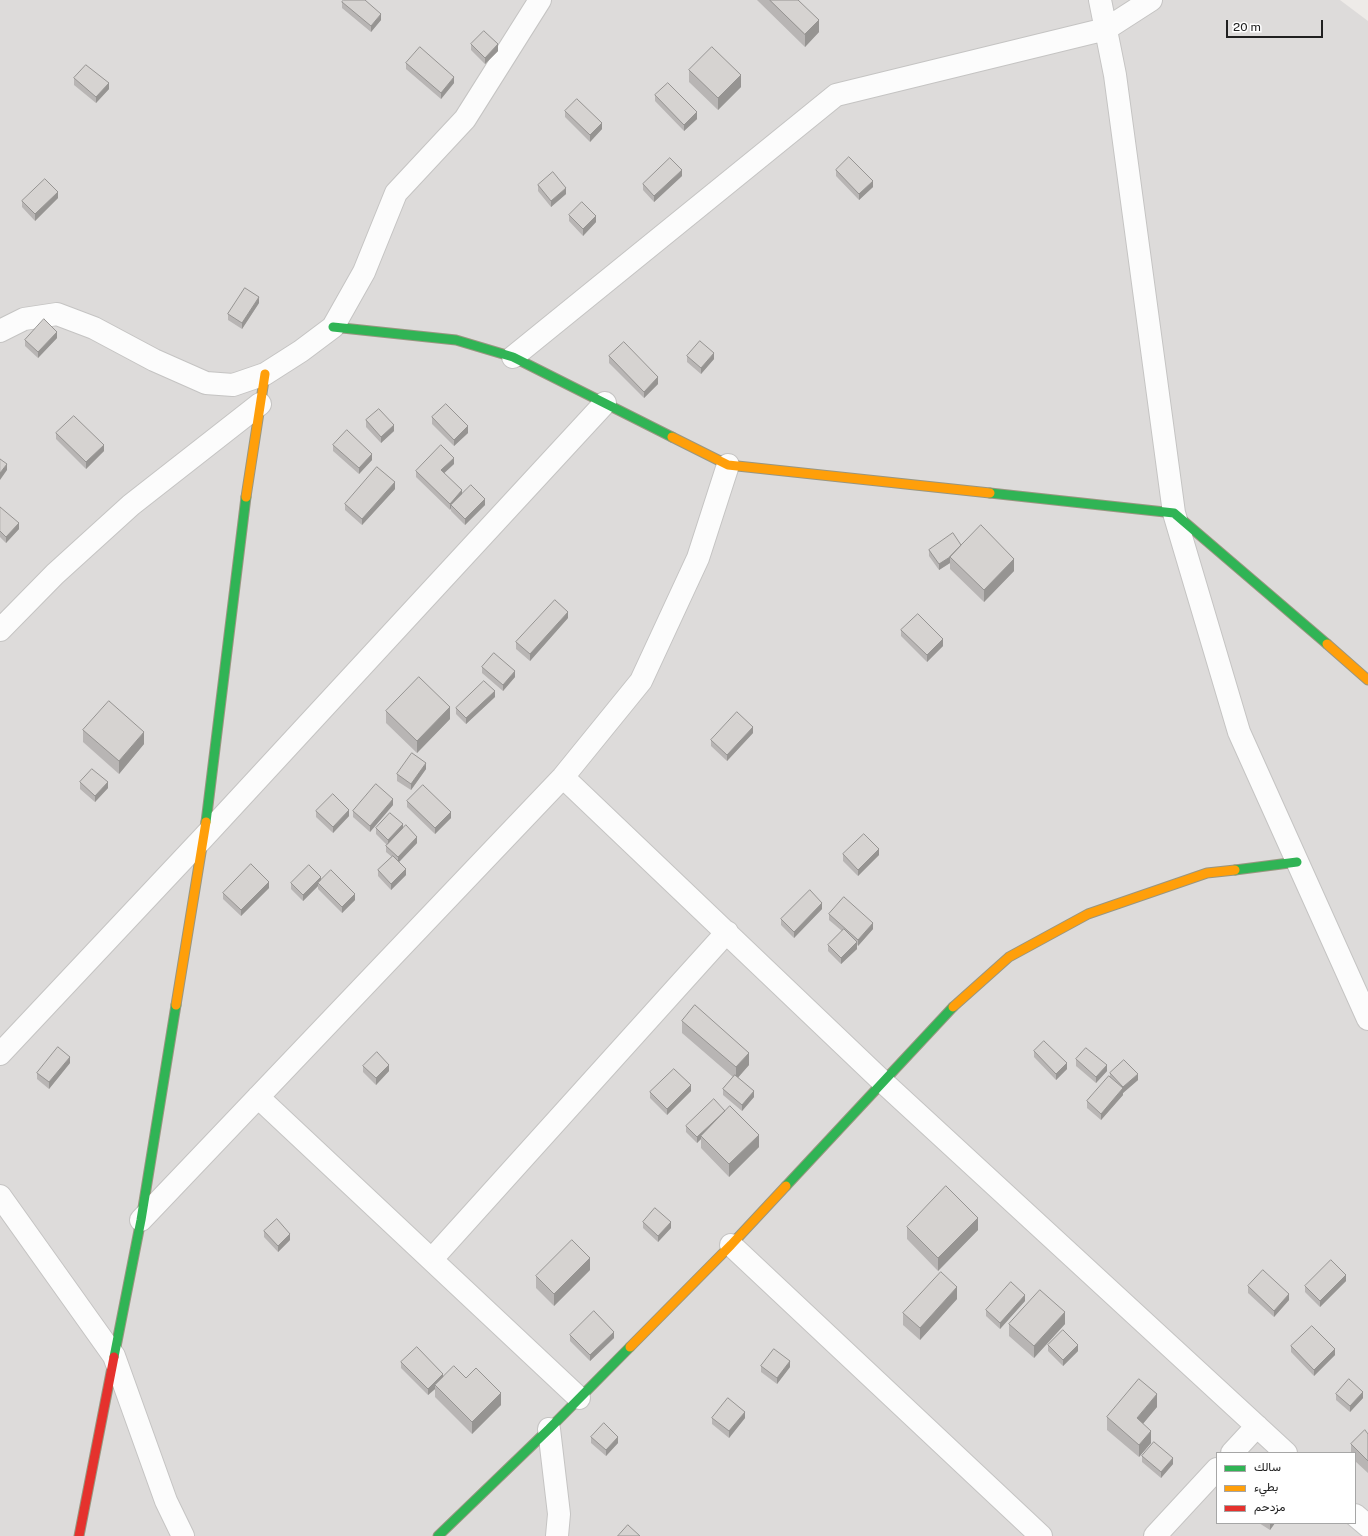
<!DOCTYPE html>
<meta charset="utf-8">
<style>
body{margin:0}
#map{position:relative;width:1368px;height:1536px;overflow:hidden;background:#eeebe8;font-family:"Public Sans",Vazirmatn,sans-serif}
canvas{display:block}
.legend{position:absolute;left:1216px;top:1452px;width:140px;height:72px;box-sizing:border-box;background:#fff;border:1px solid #a6a6a6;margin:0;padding:5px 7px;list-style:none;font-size:12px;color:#202020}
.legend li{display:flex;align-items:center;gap:8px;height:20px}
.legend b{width:20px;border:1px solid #a6a6a6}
.scale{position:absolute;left:1226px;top:20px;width:97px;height:18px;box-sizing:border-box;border:2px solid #202020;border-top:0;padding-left:5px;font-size:12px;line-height:14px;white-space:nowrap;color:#202020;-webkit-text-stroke:3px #fff;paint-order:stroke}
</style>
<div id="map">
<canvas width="1368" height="1536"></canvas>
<ul class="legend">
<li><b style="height:5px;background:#30b455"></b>سالك</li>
<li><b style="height:5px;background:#ff9f0a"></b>بطيء</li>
<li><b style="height:5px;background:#e5322d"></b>مزدحم</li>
</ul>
<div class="scale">20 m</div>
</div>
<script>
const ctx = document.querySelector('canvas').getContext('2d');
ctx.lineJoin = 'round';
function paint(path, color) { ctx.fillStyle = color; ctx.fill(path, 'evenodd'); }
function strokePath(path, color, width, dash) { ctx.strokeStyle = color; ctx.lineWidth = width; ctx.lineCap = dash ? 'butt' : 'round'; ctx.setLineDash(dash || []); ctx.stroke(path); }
const residential = new Path2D(`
 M0 0H1340L1368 21V1536H0ZM1217 1453H1355V1523H1217Z`);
const street = new Path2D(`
 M1100 0 1115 75 1174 513 1239 732 1368 1019
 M0 331 24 319 57 314 94 328 154 360 206 383 233 385 265 374 301 351 333 327 364 272 396 193 465 119 540 0
 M513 357 836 95 1106 29 1151 0
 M0 630 55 574 131 505 260 404
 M563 777 883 1082 1286 1453
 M0 1054 204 837 605 403
 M258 1097 579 1398
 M0 1196 114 1356 166 1501 183 1536
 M141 1220 563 777 641 681 698 558 728 465
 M731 1245 1041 1536
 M432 1259 727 932
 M549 1429 559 1514 557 1536
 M1232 1453 1257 1426
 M1355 1515 1368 1526
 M1155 1536 1217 1469`);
const fast = new Path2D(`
 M333 327 456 340 513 357 672 437
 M990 493 1174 513 1327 644
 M206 822 246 497
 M1235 870 1297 862
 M786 1186 953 1007
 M114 1357 141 1220 176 1005
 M438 1536 549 1429 630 1347`);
const slow = new Path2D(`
 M672 437 728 465 990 493
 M246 497 265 374
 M1327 644 1368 680
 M176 1005 206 822
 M953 1007 1009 957 1088 914 1207 873 1235 870
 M630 1347 731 1245 786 1186`);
const jam = new Path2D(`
 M79 1536 114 1357`);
const wall = new Path2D(`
 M757 0H798L819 32 805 47Z
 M342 2 381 20 371 32 342 8Z
 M471 44 498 51 485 64 471 50Z
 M406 63 454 83 441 99 406 69Z
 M689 70 741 87 718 110 689 82Z
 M74 78 109 89 96 103 74 85Z
 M655 95 697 119 684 131 655 101Z
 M565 111 602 129 590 142 565 117Z
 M836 170 873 187 859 200 836 176Z
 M682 176 654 202 643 190V184Z
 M538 185 566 194 551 207 538 191Z
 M58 198 35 221 22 207V201Z
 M569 215 596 222 583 236 569 221Z
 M259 303 242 329 228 320V314Z
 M57 338 38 358 25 346V340Z
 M609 356 658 384 644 398 609 363Z
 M687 356 714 359 701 374 687 362Z
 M432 417 468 433 454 446 432 424Z
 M366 420 394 431 381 443 366 427Z
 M56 433 104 451 86 469 56 439Z
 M333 445 372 460 359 474 333 451Z
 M454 464 444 473 462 494 485 505 465 525 451 511V508L450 510 416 477V471Z
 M395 489 362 525 345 510V504Z
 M0 507 19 529 6 543 0 537Z
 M961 545 1014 571 984 602 950 569V563L939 570 929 556V550Z
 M568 618 530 661 516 649V642Z
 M901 630 943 646 927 662 901 636Z
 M482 667 515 677 503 691 482 673Z
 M495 697 466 724 456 714V708Z
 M386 711 450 719 417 753 386 723Z
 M83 730 144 744 119 774 83 742Z
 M753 733 727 761 711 746V740Z
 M426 769 411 790 397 781V774Z
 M80 782 108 788 95 802 80 789Z
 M407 801 451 818 435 834 407 807Z
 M393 805 370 832 353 817V811Z
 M316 811 349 816 333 833 316 817Z
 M376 828 403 829 417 843 399 862 406 875 391 890 378 876V870L392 857 386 852V846L387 845 376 834Z
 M843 854 879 855 858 876 843 861Z
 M321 880 355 900 342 913 318 889V886L303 901 291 889V883Z
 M269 888 241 916 223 899V893Z
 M822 909 794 938 781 925V919Z
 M829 914 873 929 858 946 857 944V949L841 964 828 951V945L842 931 829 920Z
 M682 1021 749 1065 738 1077 754 1097 742 1111 723 1095V1089L733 1077 682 1033Z
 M1034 1051 1067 1069 1056 1080 1034 1057Z
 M1076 1059 1107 1071 1096 1083 1076 1066Z
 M70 1063 49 1089 37 1079V1073Z
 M363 1066 389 1071 376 1085 363 1072Z
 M1110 1073 1138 1080 1123 1093V1095L1101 1120 1087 1108V1101L1110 1077Z
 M691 1091 667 1115 650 1098V1092Z
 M725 1112 759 1147 729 1177 701 1148V1139L697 1143 686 1132V1126Z
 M643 1222 671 1228 658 1242 643 1228Z
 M907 1227 978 1230 938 1271 907 1239Z
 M264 1231 290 1240 278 1252 264 1237Z
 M590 1270 554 1306 536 1288V1276Z
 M1346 1281 1320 1307 1305 1292V1286Z
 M1248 1286 1289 1300 1274 1317 1248 1293Z
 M957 1299 920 1340 903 1325V1313Z
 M1025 1301 1000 1329 986 1316V1310Z
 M1009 1324H1065L1034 1358 1009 1336Z
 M570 1335 614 1338 590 1361 570 1341Z
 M1048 1345 1078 1351 1063 1366 1048 1351Z
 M1291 1346 1335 1355 1314 1376 1291 1352Z
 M401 1362 443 1376 466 1378 501 1405 472 1434 435 1397V1389L428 1395 401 1368Z
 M761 1366 790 1367 777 1384 761 1372Z
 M1336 1394 1363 1398 1350 1412 1336 1400Z
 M1157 1407 1143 1423 1151 1443 1139 1457 1107 1430V1417Z
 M712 1418H745L729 1438 712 1424Z
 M1368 1434V1473L1355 1461V1453H1351V1444Z
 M591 1437 618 1443 606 1456 591 1443Z
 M1142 1456 1173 1464 1161 1478 1142 1462Z
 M1259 1523H1275L1270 1530Z`);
const shadedWall = new Path2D(`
 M381 14V20L371 32V26Z
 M819 20V32L805 47V34Z
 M498 44V51L485 64V58Z
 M741 75V87L718 110V98Z
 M454 77V83L441 99V93Z
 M109 83V89L96 103V97Z
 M697 112V119L684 131V125Z
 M602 123V129L590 142V135Z
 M682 170V176L654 202V196Z
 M873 181V187L859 200V194Z
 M566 188V194L551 207V201Z
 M58 192V198L35 221V214Z
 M596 216V222L583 236V229Z
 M259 297V303L242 329V323Z
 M57 332V338L38 358V352Z
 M714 353V359L701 374V368Z
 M658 377V384L644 398V392Z
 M394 425V431L381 443V437Z
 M468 426V433L454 446V440Z
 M104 445V451L86 469V462Z
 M372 454V460L359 474V468Z
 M454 458V464L441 476V470Z
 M7 464V470L0 480V473Z
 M395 482V489L362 525V519Z
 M462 490V497L451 505V508L450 510V504Z
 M485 499V505L465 525V519Z
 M19 523V529L6 543V537Z
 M963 548 950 557V563L939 570V564Z
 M1014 559V571L984 602V590Z
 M568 612V618L530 661V654Z
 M943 639V646L927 662V655Z
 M515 671V677L503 691V685Z
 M495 691V697L466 724V718Z
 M450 707V719L417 753V741Z
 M753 727V733L727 761V755Z
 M144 732V744L119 774V761Z
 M426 763V769L411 790V784Z
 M108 782V788L95 802V796Z
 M393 799V805L370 832V826Z
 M349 810V816L333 833V827Z
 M451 812V818L435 834V828Z
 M403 824V831L388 846V840Z
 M417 837V843L398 863V857Z
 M879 849V855L858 876V870Z
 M406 869V875L391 890V884Z
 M321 877V883H318V886L303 901V895Z
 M269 882V888L241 916V910Z
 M355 894V900L342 913V907Z
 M822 903V909L794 938V932Z
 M873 923V929L858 946V940Z
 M857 942V949L841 964V958Z
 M749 1053V1065L736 1080V1067Z
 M70 1057V1063L49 1089V1082Z
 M1067 1063V1069L1056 1080V1074Z
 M389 1065V1071L376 1085V1078Z
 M1107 1065V1071L1096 1083V1077Z
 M1138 1074V1080L1123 1093V1087Z
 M691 1085V1091L667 1115V1109Z
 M1123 1088V1095L1101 1120V1114Z
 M754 1091V1097L742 1111V1105Z
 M725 1111V1117L701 1136V1139L697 1143V1137Z
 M759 1135V1147L729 1177V1164Z
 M978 1218V1230L938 1271V1258Z
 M671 1222V1228L658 1242V1236Z
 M290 1234V1240L278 1252V1246Z
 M590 1258V1270L554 1306V1294Z
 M1346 1275V1281L1320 1307V1301Z
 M957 1287V1299L920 1340V1328Z
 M1289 1294V1300L1274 1317V1311Z
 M1025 1295V1301L1000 1329V1323Z
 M1065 1312V1324L1034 1358V1346Z
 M614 1332V1338L590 1361V1355Z
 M1078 1345V1351L1063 1366V1360Z
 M1335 1349V1355L1314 1376V1370Z
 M790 1361V1367L777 1384V1378Z
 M443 1374V1380L435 1385V1389L428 1395V1389Z
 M1363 1392V1398L1350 1412V1406Z
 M501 1393V1405L472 1434V1422Z
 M1157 1394V1407L1137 1431V1418Z
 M745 1412V1418L729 1438V1431Z
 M1151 1431V1443L1139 1457V1445Z
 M618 1437V1443L606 1456V1450Z
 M1173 1458V1464L1161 1478V1472Z
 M1271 1523H1275L1270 1530V1524Z`);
const building = new Path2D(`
 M344 0H365L381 14 371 26 342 2Z
 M770 0H798L819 20 805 34Z
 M484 31 498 44 485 58 471 44Z
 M420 47 454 77 441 93 406 63Z
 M712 47 741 75 718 98 689 70Z
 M86 65 109 83 96 97 74 78Z
 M668 83 697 112 684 125 655 95Z
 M577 99 602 123 590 135 565 111Z
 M849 157 873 181 859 194 836 170Z
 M670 158 682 170 654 196 643 184Z
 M553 172 566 188 551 201 538 185Z
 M45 179 58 192 35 214 22 201Z
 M582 202 596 216 583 229 569 215Z
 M245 288 259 297 242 323 228 314Z
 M44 319 57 332 38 352 25 340Z
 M700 341 714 353 701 368 687 356Z
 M624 342 658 377 644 392 609 356Z
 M446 404 468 426 454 440 432 417Z
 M379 409 394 425 381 437 366 420Z
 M74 416 104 445 86 462 56 433Z
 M347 430 372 454 359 468 333 445Z
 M441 445 454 458 441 470 462 490 450 504 416 471Z
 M0 459 7 464 0 473Z
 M377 467 395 482 362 519 345 504Z
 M471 485 485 499 465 519 451 505Z
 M0 507 19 523 6 537 0 531Z
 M981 525 1014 559 984 590 950 557Z
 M953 533 961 545 950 557 939 564 929 550Z
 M555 600 568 612 530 654 516 642Z
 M918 614 943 639 927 655 901 630Z
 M494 653 515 671 503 685 482 667Z
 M419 677 450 707 417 741 386 711Z
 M484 681 495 691 466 718 456 708Z
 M109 701 144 732 119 761 83 730Z
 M737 712 753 727 727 755 711 740Z
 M412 753 426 763 411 784 397 774Z
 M92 769 108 782 95 796 80 782Z
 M376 784 393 799 370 826 353 811Z
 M423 785 451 812 435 828 407 801Z
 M333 794 349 810 333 827 316 811Z
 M390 813 403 824 388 840 376 828Z
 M406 825 417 837 398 857 386 846Z
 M864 834 879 849 858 870 843 854Z
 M393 856 406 869 391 884 378 870Z
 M251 864 269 882 241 910 223 893Z
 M309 865 321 877 303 895 291 883Z
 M331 870 355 894 342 907 318 883Z
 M810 890 822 903 794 932 781 919Z
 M844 897 873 923 858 940 829 914Z
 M844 929 857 942 841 958 828 945Z
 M695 1005 749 1053 736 1067 682 1021Z
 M1044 1041 1067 1063 1056 1074 1034 1051Z
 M58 1047 70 1057 49 1082 37 1073Z
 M1086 1048 1107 1065 1096 1077 1076 1059Z
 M377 1052 389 1065 376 1078 363 1066Z
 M1124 1060 1138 1074 1123 1087 1110 1073Z
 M674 1069 691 1085 667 1109 650 1092Z
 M735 1075 754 1091 742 1105 723 1089Z
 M1109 1076 1123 1088 1101 1114 1087 1101Z
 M714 1099 725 1111 697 1137 686 1126Z
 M730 1106 759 1135 729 1164 701 1136Z
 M946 1186 978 1218 938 1258 907 1227Z
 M655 1208 671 1222 658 1236 643 1222Z
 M277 1219 290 1234 278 1246 264 1231Z
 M572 1240 590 1258 554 1294 536 1276Z
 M1331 1260 1346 1275 1320 1301 1305 1286Z
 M1263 1270 1289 1294 1274 1311 1248 1286Z
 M941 1272 957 1287 920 1328 903 1313Z
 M1011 1282 1025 1295 1000 1323 986 1310Z
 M1040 1290 1065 1312 1034 1346 1009 1324Z
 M594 1311 614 1332 590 1355 570 1335Z
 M1312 1326 1335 1349 1314 1370 1291 1346Z
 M1063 1330 1078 1345 1063 1360 1048 1345Z
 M417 1347 443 1374 428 1389 401 1362Z
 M774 1349 790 1361 777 1378 761 1366Z
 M454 1366 466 1378 476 1368 501 1393 472 1422 435 1385Z
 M1139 1379 1157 1394 1137 1418 1151 1431 1139 1445 1107 1417Z
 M1349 1379 1363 1392 1350 1406 1336 1394Z
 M728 1398 745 1412 729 1431 712 1418Z
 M604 1423 618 1437 606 1450 591 1437Z
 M1365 1430 1368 1434V1461L1351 1444Z
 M1154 1442 1173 1458 1161 1472 1142 1456Z
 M628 1525 640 1536H618Z`);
paint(residential, '#dddbda');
strokePath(street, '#c5c4c3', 24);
strokePath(fast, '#999680', 11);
strokePath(slow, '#999680', 11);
strokePath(jam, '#999680', 11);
strokePath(street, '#fcfcfc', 22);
strokePath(fast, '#30b455', 9);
strokePath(slow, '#ff9f0a', 9);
strokePath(jam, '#e5322d', 9);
paint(wall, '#b8b5b4');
paint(shadedWall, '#969492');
paint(building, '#d6d3d1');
strokePath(building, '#969492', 1);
</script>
